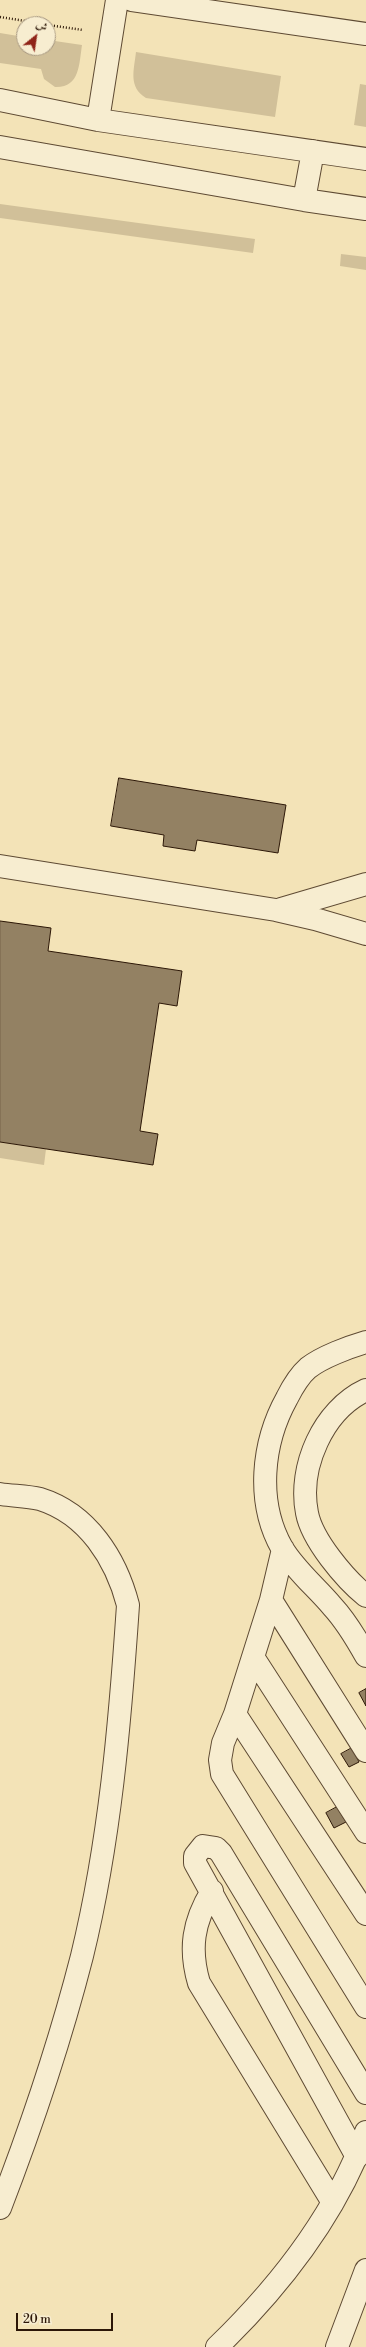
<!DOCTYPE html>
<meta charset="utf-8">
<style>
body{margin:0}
#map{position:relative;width:366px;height:2347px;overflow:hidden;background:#f3e3b7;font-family:"Libre Bodoni",Amiri,serif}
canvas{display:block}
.north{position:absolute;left:16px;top:16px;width:40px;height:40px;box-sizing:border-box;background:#f7edd0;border:1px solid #a69780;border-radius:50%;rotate:30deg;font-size:11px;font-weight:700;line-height:16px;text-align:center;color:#2c1707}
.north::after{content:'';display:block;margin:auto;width:14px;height:18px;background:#8f2418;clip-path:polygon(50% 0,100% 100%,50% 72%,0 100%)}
.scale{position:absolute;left:16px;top:2313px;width:97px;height:18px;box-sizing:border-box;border:2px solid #2c1707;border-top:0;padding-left:5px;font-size:12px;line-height:14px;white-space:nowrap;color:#2c1707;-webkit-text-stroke:3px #f7edd0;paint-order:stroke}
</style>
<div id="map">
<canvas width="366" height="2347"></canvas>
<div class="north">ش</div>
<div class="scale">20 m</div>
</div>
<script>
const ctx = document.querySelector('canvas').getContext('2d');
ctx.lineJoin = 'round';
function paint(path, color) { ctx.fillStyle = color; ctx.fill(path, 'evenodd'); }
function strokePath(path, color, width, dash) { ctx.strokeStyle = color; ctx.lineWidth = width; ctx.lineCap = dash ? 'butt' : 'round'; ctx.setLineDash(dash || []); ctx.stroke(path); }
const green = new Path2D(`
 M0 33 24 37V48H48V40L82 45C79 64 80 88 55 87L44 79 41 69 0 63Z
 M136 52 281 76 275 117 146 98C128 87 134 70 136 52Z
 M360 84 366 85V127L354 125Z
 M0 204 255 239 253 253 0 218Z
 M341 254 366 257V270L340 266Z
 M0 1142 46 1149 44 1165 0 1158Z`);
const building = new Path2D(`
 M119 778 286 805 278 853 197 840 195 851 163 846 164 835 111 826Z
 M0 921 51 928 48 951 182 971 177 1006 159 1003 140 1131 158 1134 153 1165 0 1142Z
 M366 1689V1706L359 1693Z
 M352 1748 359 1762 349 1767 341 1754Z
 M337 1807 346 1822 334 1828 326 1813Z`);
const path = new Path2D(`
 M0 17 44 24
 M48 25 83 30`);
const minor = new Path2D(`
 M132 0 366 34
 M0 100 98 120 366 159
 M98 120 117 0
 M0 147 304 200 366 209
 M304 200 313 151
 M0 866 276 910 315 919 366 934
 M281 909 366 884
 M366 1342C349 1347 322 1357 308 1368 300 1375 292 1388 287 1398 262 1443 256 1502 282 1548 295 1570 316 1587 332 1606 346 1621 356 1638 366 1656
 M366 1390C323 1410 298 1467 307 1513 312 1540 345 1579 366 1596
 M0 1494C13 1496 27 1496 40 1499 88 1514 116 1559 128 1605 120 1723 110 1841 82 1956 60 2042 32 2125 0 2208
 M283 1549 271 1600 235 1714 223 1743 220 1760 222 1774 366 2007
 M271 1600 366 1751
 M253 1657 366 1832
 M235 1714 366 1914
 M212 1891C193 1922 189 1949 199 1983L332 2201
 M357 2157 195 1863V1856L203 1846 216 1848 221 1853 366 2093
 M217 2347C279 2287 336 2214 366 2132
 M337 2347 366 2270`);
paint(green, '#d1c099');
paint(building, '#938163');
strokePath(building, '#2c1707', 1);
strokePath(minor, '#5e4a33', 24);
strokePath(path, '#2c1707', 2.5, [1, 2]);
strokePath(minor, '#f7edd0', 22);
</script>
